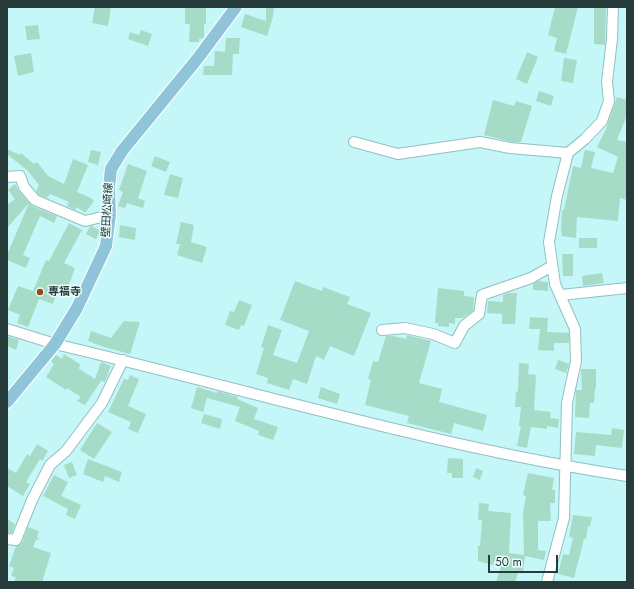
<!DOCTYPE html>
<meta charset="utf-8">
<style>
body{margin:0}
#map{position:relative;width:634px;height:589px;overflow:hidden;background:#c5f6f8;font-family:Jost,sans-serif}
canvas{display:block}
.frame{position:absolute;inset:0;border:8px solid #273b3b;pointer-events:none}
.scale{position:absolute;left:488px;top:555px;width:70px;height:18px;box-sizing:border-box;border:2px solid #273b3b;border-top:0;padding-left:5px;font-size:12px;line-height:14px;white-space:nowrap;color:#273b3b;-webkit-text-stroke:3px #eafdfe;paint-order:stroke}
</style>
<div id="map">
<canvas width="634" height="589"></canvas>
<div class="frame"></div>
<div class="scale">50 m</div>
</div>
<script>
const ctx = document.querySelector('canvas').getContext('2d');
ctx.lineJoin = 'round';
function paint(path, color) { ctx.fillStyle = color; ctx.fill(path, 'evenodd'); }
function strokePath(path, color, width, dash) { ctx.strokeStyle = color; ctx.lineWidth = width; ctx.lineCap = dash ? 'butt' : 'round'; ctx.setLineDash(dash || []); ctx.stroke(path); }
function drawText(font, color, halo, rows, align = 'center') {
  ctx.font = font + ' Jost,"Noto Sans JP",sans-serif'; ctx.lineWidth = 3; ctx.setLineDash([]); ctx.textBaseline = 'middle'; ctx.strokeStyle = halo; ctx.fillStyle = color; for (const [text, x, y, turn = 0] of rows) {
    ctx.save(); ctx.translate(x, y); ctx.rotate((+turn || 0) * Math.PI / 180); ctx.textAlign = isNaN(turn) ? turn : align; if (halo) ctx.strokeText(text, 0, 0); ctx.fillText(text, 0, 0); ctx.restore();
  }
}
const building = new Path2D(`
 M95 7H111L108 26 92 23Z
 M185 7H206V24H204V38L199 39V42H189L190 24H185Z
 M266 7H274L273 17 267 36 241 27 245 14 266 21Z
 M555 7H578L566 54 554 51 557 38 548 35Z
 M594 7H606L605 45 594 44Z
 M38 25 40 39 27 40 25 26Z
 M141 30 152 34 148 46 128 39 130 32 139 35Z
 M226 38H240L239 54H233L232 75H203L204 66H214L215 51 225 52Z
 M527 52 538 57 527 84 516 79Z
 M31 53 34 72 18 76 14 56Z
 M564 58 577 60 573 83 561 81Z
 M539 91 554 96 551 106 536 101Z
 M617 97 627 100V115L617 140 627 142V200L620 198 618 221 577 217 576 238 562 236 561 227 562 210H564L573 166 581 168 585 150 595 152 591 168 613 173 618 157 597 147 606 129Z
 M493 100 514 106 516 101 532 106 521 142H512L484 135Z
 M7 149 20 155 21 153 34 164 37 162 48 176 64 184 73 159 88 165 77 192 91 198 94 201 85 213 77 207 75 210 67 206 69 202 50 194 47 198 39 195 36 191 39 185 28 171 7 154Z
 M91 150 101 152 98 165 88 162Z
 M155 156 170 162 166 172 151 166Z
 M128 164 147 171 138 198 145 201 143 208 127 203 125 208 118 206 123 192 119 190Z
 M170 174 183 178 178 198 164 195Z
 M15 184 19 191 29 203 7 228V205L15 199 8 190Z
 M29 203 32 206 57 216 54 223 40 216 23 255 30 258 26 268 7 260V255Z
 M181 222 194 225 191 242 207 247 202 263 177 255 180 244H176Z
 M69 223 82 230 64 263 75 268 65 296 57 293 53 304 39 299 28 327 17 323 20 315 8 310 18 286 33 291 46 260 49 261Z
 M120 225 136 228 135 240 119 237Z
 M90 226H92L100 231 96 239 86 234Z
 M579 238H597V248H579Z
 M562 254H573V276H563Z
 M602 273 604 283 583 286 582 276Z
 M295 281 322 291 323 287 350 297 347 304 371 313 354 356 330 346 324 360 316 356 307 384 293 379 289 390 267 383 268 378 256 374 264 348 261 347 268 325 282 330 273 355 297 363 309 331 280 320Z
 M538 281 548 282V291L533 290V284Z
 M438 288 464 291V296L474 297 473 311 463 318H455V324L449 323V327L438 326V323H435Z
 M509 293H517L515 324H502V314L487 313 488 301 503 302V295Z
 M239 300 252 305 244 326 241 325 239 330 225 325 230 311 234 312Z
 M530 317 548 318 547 332 569 333V343H554V351L538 350 540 329H529Z
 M124 321 140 322 130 354 104 347 88 341 91 331 111 338Z
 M407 335 431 341 419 383 442 389 439 402 487 415 483 431 454 423 451 434 407 423 409 416 365 405 371 380 368 379 373 361 378 362 386 336H393L406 339Z
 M7 336 19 340 16 350 7 346Z
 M64 354 81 365 78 368 95 379 101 362 111 366 105 382 101 381 85 405 77 401 81 397 67 388 66 390 46 377 54 364 51 361 56 355 62 359Z
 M558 360 569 364 566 373 555 369Z
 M519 363 529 364 528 374 536 375 534 410 551 412 550 418 559 419 558 428 547 426V429L531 427 527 448 517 446 521 426H519L521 407H515L516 392 518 391Z
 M581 369H596V388H595L594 403H590L589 418 575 417 576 390H582Z
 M130 375 139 379 128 406 146 414 138 433 128 429 131 422 108 412 124 379 128 380Z
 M197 387 217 393V391L238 397 237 399 258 408 254 419 278 427 273 440 258 435 259 431 235 421 240 407 207 398 203 412 191 408Z
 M321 387 340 394 337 404 318 398Z
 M204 414 222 419 220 429 201 423Z
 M97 423 112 432 94 459 80 450Z
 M612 428 624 430 622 448 596 445 595 456 574 454 576 432 611 435Z
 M37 444 48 451 42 461 40 459 26 482 30 484 23 496 7 486V468L16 473 27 454 30 456Z
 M448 458 463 459V478H452V473H447Z
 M88 459 122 472 119 482 105 476 103 482 83 474Z
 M72 462 77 475 69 478 64 465Z
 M476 468 483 471 480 480 473 477Z
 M528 473 554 478 552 490H555V503H550L551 521H538V550L546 551 544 560 525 556 523 573H518L515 582H496L501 567 478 561V546H480L482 520H478L479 503 489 504 488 511 511 513 509 553 524 555 523 512 526 496 523 495Z
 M54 475 68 482 61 496 81 505 75 519 66 515 68 509 43 496Z
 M573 515 592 517 590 527 588 526 586 539H584L574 578 558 574 563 554 569 555 573 538 569 537Z
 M7 519 15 524 12 533H7Z
 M28 527 39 531 37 537 40 539 36 540 33 547 51 553 42 582H14L16 577 11 576 14 568 9 566 16 546 20 545 22 543Z`);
const minor = new Path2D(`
 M354 142 398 154 480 142 510 148 568 153
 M7 177 20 176 24 187 35 200 85 221 110 215
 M561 295 627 288
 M7 329 55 344C245 389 433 446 627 476
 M382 330 405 328 433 334 455 343 464 326 479 314 482 295 531 278 552 266
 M7 539 16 540 32 500 50 465 66 451 102 403 123 360
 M547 582 564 518 567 403 576 361 575 329 555 284 549 242 557 196 568 153 585 139 602 121 609 101 607 82 612 39 613 7`);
const major = new Path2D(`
 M7 402 55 344 77 308 106 246 110 215 109 187 111 169 122 151 198 58 236 7`);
const markers = [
 [40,292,4,"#904b20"]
];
const streetNames = [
 ["壁田松崎線",108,210,-87]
];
const poiNames = [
 ["専福寺",48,292]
];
paint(building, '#a6dcc7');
strokePath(minor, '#91c0c1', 12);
strokePath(major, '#fff', 14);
strokePath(minor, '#fff', 10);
strokePath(major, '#90c4d9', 12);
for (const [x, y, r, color] of markers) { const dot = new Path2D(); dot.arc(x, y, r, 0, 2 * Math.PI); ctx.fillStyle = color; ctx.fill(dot); strokePath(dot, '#eafdfe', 1.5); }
drawText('11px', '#273b3b', '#eafdfe', streetNames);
drawText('bold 11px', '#273b3b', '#eafdfe', poiNames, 'left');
</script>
